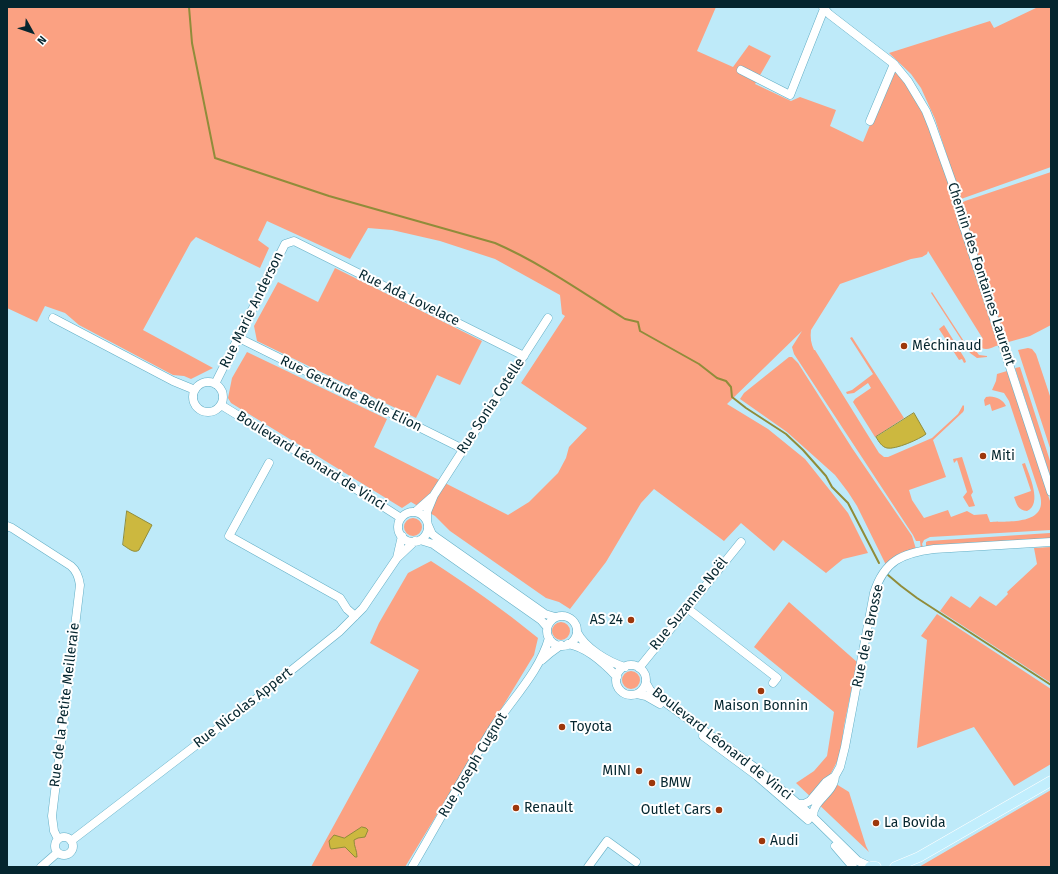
<!DOCTYPE html>
<meta charset="utf-8">
<style>
body{margin:0}
#map{position:relative;width:1058px;height:874px;overflow:hidden;background:#beeaf9;font-family:"Fira Sans",sans-serif}
canvas{display:block}
.frame{position:absolute;inset:0;border:8px solid #05262f;pointer-events:none}
.north{position:absolute;left:12px;top:12px;width:40px;height:40px;-webkit-text-stroke:3px #fff;paint-order:stroke;rotate:130deg;font-size:11px;font-weight:700;line-height:16px;text-align:center;color:#05262f}
.north::after{content:'';display:block;margin:auto;width:14px;height:18px;background:#05262f;clip-path:polygon(50% 0,100% 100%,50% 72%,0 100%)}
</style>
<div id="map">
<canvas width="1058" height="874"></canvas>
<div class="frame"></div>
<div class="north">N</div>
</div>
<script>
const ctx = document.querySelector('canvas').getContext('2d');
ctx.lineJoin = 'round';
function paint(path, color) { ctx.fillStyle = color; ctx.fill(path, 'evenodd'); }
function strokePath(path, color, width, dash) { ctx.strokeStyle = color; ctx.lineWidth = width; ctx.lineCap = dash ? 'butt' : 'round'; ctx.setLineDash(dash || []); ctx.stroke(path); }
function drawText(font, color, halo, rows, align = 'center') {
  ctx.font = font + ' "Fira Sans",sans-serif'; ctx.lineWidth = 4; ctx.setLineDash([]); ctx.textBaseline = 'middle'; ctx.strokeStyle = halo; ctx.fillStyle = color; for (const [text, x, y, turn = 0] of rows) {
    ctx.save(); ctx.translate(x, y); ctx.rotate((+turn || 0) * Math.PI / 180); ctx.textAlign = isNaN(turn) ? turn : align; if (halo) ctx.strokeText(text, 0, 0); ctx.fillText(text, 0, 0); ctx.restore();
  }
}
const green = new Path2D(`
 M7 7H716L697 51 733 67 749 45 771 56 755 84 791 101 800 97 836 110 830 126 863 142 893 69C931 107 945 170 961 220 973 262 986 303 999 345 990 348 984 353 978 344L983 339 928 251 927 254 922 257 911 259 840 284 811 330C810 337 811 344 814 350H815L879 453 884 457H888L932 438 958 414 963 405 964 406V410L963 412 933 440 946 477 909 490 912 500 924 518 948 510 951 517 967 511 974 515 987 514 990 522C1009 521 1048 525 1040 495L1009 401 1004 393 992 390 996 381 997 374 1007 371 1051 504V530L930 537 924 540 922 544 923 547 921 549 920 541H916L913 535 794 354 792 347 802 331 727 404 768 429 805 459 848 513 868 553 843 559 826 573 783 540 774 551 741 523 724 541 654 489 641 503 606 562 570 609 559 602 546 598 450 531 435 516 411 502 402 508 231 403 228 398 232 378 247 352 387 419 374 447 508 515 529 502 558 473 566 458 569 447 587 428 521 383 565 316 562 314 560 295 495 259 440 241 392 230 368 228 350 259 267 221 258 240 269 248 260 268 196 237 191 242 143 330 213 368 191 379 184 376 173 375 79 325 65 313 45 306 37 322 7 308Z
 M1038 7H1051V167L961 199 935 119 921 88 911 74 889 53 990 21 994 28Z
 M1051 172V325L1030 336 1005 343 961 206 962 203 965 201Z
 M335 268 482 341 460 385 437 375 416 418 257 341 254 326 278 282 318 302Z
 M932 292 969 349 973 347 979 355 987 356V357L977 358 970 353 931 293Z
 M944 325 965 359 966 362 964 363 962 359 959 360 939 329Z
 M852 337 904 418 875 437 853 402 855 399 871 388 868 383 854 393 847 394 846 392 852 390 873 374 850 338Z
 M1028 348 1032 349 1036 354 1051 399V451L1018 350Z
 M789 357H792L798 363 852 448 912 536 916 549 886 565 857 506 848 492 835 475 787 432 740 399 744 393Z
 M1020 367 1051 464V479L1015 368Z
 M986 397C993 395 1003 399 1006 406L992 411 990 404 985 406 984 400Z
 M962 457 973 492 971 495 975 506 969 507 963 497 967 492 957 460 954 463 953 459Z
 M1025 463C1029 475 1043 504 1027 511 1018 510 1017 505 1014 497L1031 491 1022 464Z
 M404 527a9 9 0 1 1 18 0a9 9 0 1 1-18 0Z
 M1050 533V539L926 548V542L928 541Z
 M1051 547V683L940 611 951 596 970 608 980 596 996 606 1008 594 1007 592 1037 564 1034 548Z
 M431 561C468 585 504 610 538 638L534 655 405 867H311L419 670 370 643 379 623 408 573Z
 M789 602 857 662 844 726 840 756 828 779 849 792 866 846 869 852 796 783 814 771 827 756 834 712 754 647Z
 M937 614 1051 689V764L1014 786 974 727 917 748 927 640 921 636Z
 M552 631a9 9 0 1 1 18 0a9 9 0 1 1-18 0Z
 M622 680a9 9 0 1 1 18 0a9 9 0 1 1-18 0Z
 M1051 790V867H919Z`);
const water = new Path2D(`
 M914 413 926 434C920 439 895 450 887 448 882 447 879 442 876 437Z
 M127 511 152 525 139 550C134 554 128 548 123 545Z
 M362 827 366 828 368 830 365 837 358 838 354 840C354 847 357 850 357 857H355L345 847 331 849 330 847 329 841 334 835 344 838Z`);
const stream = new Path2D(`
 M189 7 192 43 215 158 329 196 495 243C541 263 583 293 625 319L638 322 640 331 699 364 717 378 726 381 731 387 732 397 746 408 786 434 803 450 826 476 832 487 848 503 879 563
 M888 575 901 586 917 598 1051 685`);
const minor = new Path2D(`
 M823 7 829 14 894 64 908 81 926 111 932 126 953 185 962 221 1051 492
 M741 70 790 95 824 9
 M870 121 894 64
 M53 318 173 381 195 390
 M239 338 463 449
 M193 397a15 15 0 1 1 30 0a15 15 0 1 1-30 0Z
 M215 384 285 244 294 241 524 356
 M221 405 298 452 401 518
 M269 463 229 536 340 598 347 609 355 616
 M415 512 432 497
 M398 527a15 15 0 1 1 30 0a15 15 0 1 1-30 0Z
 M427 521V512L434 495 548 318
 M428 525 432 534 437 538 545 614 555 617
 M7 526 12 528 71 566C77 571 79 578 80 585L52 816 54 831 58 839
 M402 536 397 558 415 541
 M420 540 433 544 541 620 547 627
 M687 608 777 678 773 683
 M547 631a15 15 0 1 1 30 0a15 15 0 1 1-30 0Z
 M577 632C585 648 608 662 625 667
 M568 644C586 647 605 664 617 677
 M542 660 550 653 561 645
 M616 680a15 15 0 1 1 30 0a15 15 0 1 1-30 0Z
 M639 668 741 542
 M646 683 650 690 655 695 761 772 813 817 858 861 871 867
 M637 694 646 696 660 704
 M703 736 757 776 808 820
 M798 804H804L810 801 826 782 835 776 840 767 845 747 874 593C884 561 902 553 934 549L1051 542
 M813 817C812 800 834 794 835 776
 M55 846a9 9 0 1 1 18 0a9 9 0 1 1-18 0Z
 M71 841 247 706 339 632 363 608 397 558
 M835 846 853 867
 M41 867 57 853
 M412 867C439 821 465 773 493 728 512 699 540 671 549 638
 M588 867 607 841 636 862`);
const major = new Path2D(`
 M870 867H876
 M895 867 919 857 1051 781`);
const markers = [
 [904,346,4,"#9d370b"],
 [983,456,4,"#9d370b"],
 [631,620,4,"#9d370b"],
 [761,691,4,"#9d370b"],
 [562,727,4,"#9d370b"],
 [639,771,4,"#9d370b"],
 [652,783,4,"#9d370b"],
 [516,808,4,"#9d370b"],
 [719,810,4,"#9d370b"],
 [876,823,4,"#9d370b"],
 [762,841,4,"#9d370b"]
];
const streetNames = [
 ["Chemin des Fontaines Laurent",981,274,72],
 ["Rue Ada Lovelace",409,298,26],
 ["Rue Marie Anderson",252,310,-64],
 ["Rue Gertrude Belle Elion",351,394,26],
 ["Rue Sonia Cotelle",491,406,-57],
 ["Boulevard Léonard de Vinci",311,461,32],
 ["Rue Suzanne Noël",689,604,-51],
 ["Rue de la Brosse",868,636,-78],
 ["Rue de la Petite Meilleraie",65,705,-83],
 ["Rue Nicolas Appert",243,708,-38],
 ["Boulevard Léonard de Vinci",722,744,38],
 ["Rue Joseph Cugnot",473,765,-59]
];
const poiNames = [
 ["Méchinaud",912,346],
 ["Miti",991,456],
 ["AS 24",623,620,"right"],
 ["Maison Bonnin",761,706,"center"],
 ["Toyota",570,727],
 ["MINI",631,771,"right"],
 ["BMW",660,783],
 ["Renault",524,808],
 ["Outlet Cars",711,810,"right"],
 ["La Bovida",884,823],
 ["Audi",770,841]
];
paint(green, '#fba182');
paint(water, '#ccb83f');
strokePath(water, '#908c3a', 1);
strokePath(stream, '#908c3a', 2);
strokePath(minor, '#62aec5', 9);
strokePath(major, '#fff', 11);
strokePath(minor, '#fff', 8);
strokePath(major, '#c1eefd', 10);
for (const [x, y, r, color] of markers) { const dot = new Path2D(); dot.arc(x, y, r, 0, 2 * Math.PI); ctx.fillStyle = color; ctx.fill(dot); strokePath(dot, '#fff', 1.5); }
drawText('14px', '#05262f', '#fff', streetNames);
drawText('14px', '#05262f', '#fff', poiNames, 'left');
</script>
